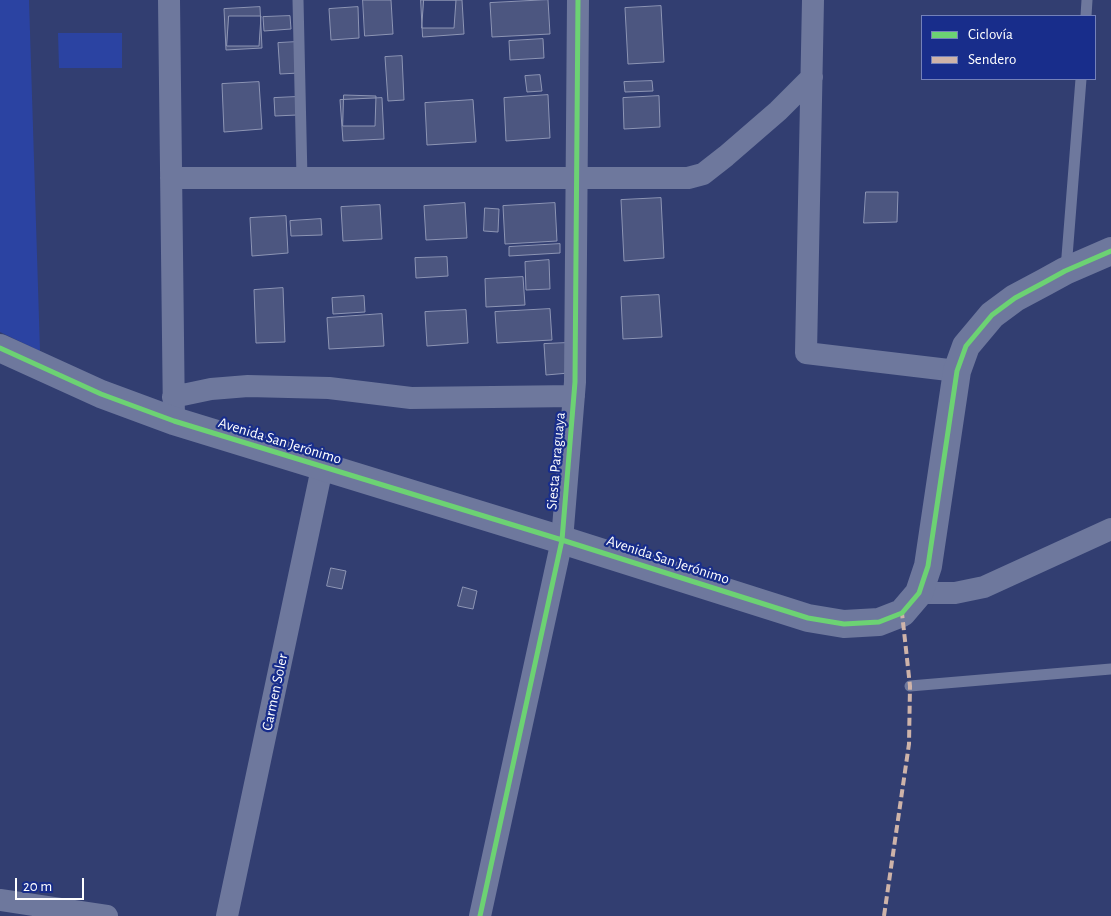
<!DOCTYPE html>
<meta charset="utf-8">
<style>
body{margin:0}
#map{position:relative;width:1111px;height:916px;overflow:hidden;background:#323e71;font-family:"Alegreya Sans",sans-serif}
canvas{display:block}
.legend{position:absolute;left:921px;top:15px;width:175px;height:65px;box-sizing:border-box;background:#182d8b;border:1px solid #7481b9;margin:0;padding:6px 9px;list-style:none;font-size:15px;color:#fff}
.legend li{display:flex;align-items:center;gap:10px;height:25px}
.legend b{width:25px;border:1px solid #7481b9}
.scale{position:absolute;left:15px;top:878px;width:69px;height:22px;box-sizing:border-box;border:2px solid #fff;border-top:0;padding-left:6px;font-size:15px;line-height:18px;white-space:nowrap;color:#fff;-webkit-text-stroke:4px #182d8b;paint-order:stroke}
</style>
<div id="map">
<canvas width="1111" height="916"></canvas>
<ul class="legend">
<li><b style="height:6px;background:#6cd273"></b>Ciclovía</li>
<li><b style="height:6px;background:#ceb3a9"></b>Sendero</li>
</ul>
<div class="scale">20 m</div>
</div>
<script>
const ctx = document.querySelector('canvas').getContext('2d');
ctx.lineJoin = 'round';
function paint(path, color) { ctx.fillStyle = color; ctx.fill(path, 'evenodd'); }
function strokePath(path, color, width, dash) { ctx.strokeStyle = color; ctx.lineWidth = width; ctx.lineCap = dash ? 'butt' : 'round'; ctx.setLineDash(dash || []); ctx.stroke(path); }
function drawText(font, color, halo, rows, align = 'center') {
  ctx.font = font + ' "Alegreya Sans",sans-serif'; ctx.lineWidth = 4.5; ctx.setLineDash([]); ctx.textBaseline = 'middle'; ctx.strokeStyle = halo; ctx.fillStyle = color; for (const [text, x, y, turn = 0] of rows) {
    ctx.save(); ctx.translate(x, y); ctx.rotate((+turn || 0) * Math.PI / 180); ctx.textAlign = isNaN(turn) ? turn : align; if (halo) ctx.strokeText(text, 0, 0); ctx.fillText(text, 0, 0); ctx.restore();
  }
}
const green = new Path2D(`
 M0 0H29L40 351 0 332Z
 M58 33H122V68H59Z`);
const building = new Path2D(`
 M363 0H391L393 34 365 36Z
 M421 0H462L464 34 423 37Z
 M424 0H456L454 28H422Z
 M548 0 550 34 492 37 490 3Z
 M661 6 664 62 628 64 625 8Z
 M260 7 262 48 226 50 224 9Z
 M358 7 359 38 331 40 329 9Z
 M229 16H261L259 46H227Z
 M290 16 291 29 264 31 263 17Z
 M543 39 544 58 510 60 509 41Z
 M297 42 299 73 280 74 278 43Z
 M402 56 404 100 388 101 385 57Z
 M540 75 542 91 527 92 525 76Z
 M652 81 653 91 625 92 624 82Z
 M259 82 262 129 224 132 222 84Z
 M344 95 376 96 375 126H343Z
 M548 95 550 138 506 141 504 98Z
 M659 96 660 127 624 129 623 98Z
 M296 97 297 115 275 116 274 98Z
 M382 98 384 139 343 141 340 100Z
 M473 100 476 142 427 145 425 103Z
 M866 192H898L897 222 864 223Z
 M661 198 664 258 624 261 621 200Z
 M465 203 467 238 426 240 424 206Z
 M555 203 557 241 505 244 503 206Z
 M380 205 382 239 343 241 341 207Z
 M485 208 499 209 498 232 484 231Z
 M286 216 288 253 252 256 250 218Z
 M321 219 322 235 291 236 290 221Z
 M560 244V253L509 256V247Z
 M447 257 448 276 416 278 415 258Z
 M549 260 550 289 526 290 525 262Z
 M523 277 525 305 486 307 485 279Z
 M283 288 285 342 256 343 254 290Z
 M659 295 662 337 623 339 621 297Z
 M364 296 365 312 333 314 332 298Z
 M550 309 552 340 497 343 495 312Z
 M466 310 468 343 427 346 425 312Z
 M382 314 384 346 329 349 327 318Z
 M567 343 569 373 546 375 544 344Z
 M331 568 346 571 342 589 327 586Z
 M463 587 477 591 473 609 458 606Z`);
const service = new Path2D(`
 M298 0 302 178
 M1086 16 1087 0
 M1066 269 1081 79
 M910 686 1111 669`);
const minor = new Path2D(`
 M169 0 174 421
 M813 0 806 353 957 371
 M171 178H688L703 174 726 156 778 111 812 77
 M173 397 211 389 248 386 329 388 411 398 574 396
 M919 593H955L984 587 1111 529
 M0 900 107 916
 M227 916 322 468
 M480 916 562 540 575 382 578 0`);
const tertiary = new Path2D(`
 M0 348 101 394 174 421 562 540 808 618 844 624 879 622 902 613 919 593 928 566 957 371 966 346 992 315 1015 298 1045 282 1065 271 1111 251`);
const quiet = new Path2D(`
 M884 916 909 744 910 686 902 613`);
const cycleway = new Path2D(`
 M0 348 101 394 174 421 562 540 808 618 844 624 879 622 902 613 919 593 928 566 957 371 966 346 992 315 1015 298 1045 282 1065 271 1111 251
 M480 916 562 540 575 382 578 0`);
const streetNames = [
 ["Avenida San Jerónimo",280,441,17],
 ["Siesta Paraguaya",556,461,-85],
 ["Avenida San Jerónimo",668,560,18],
 ["Carmen Soler",275,692,-78]
];
paint(green, '#2b43a2');
paint(building, '#4c5680');
strokePath(building, '#8d95b4', 1);
strokePath(service, '#6e789d', 11);
strokePath(minor, '#6e789d', 22);
strokePath(tertiary, '#6e789d', 28);
strokePath(quiet, '#ceb3a9', 4, [8, 4]);
strokePath(cycleway, '#6cd273', 5);
drawText('15px', '#fff', '#182d8b', streetNames);
</script>
